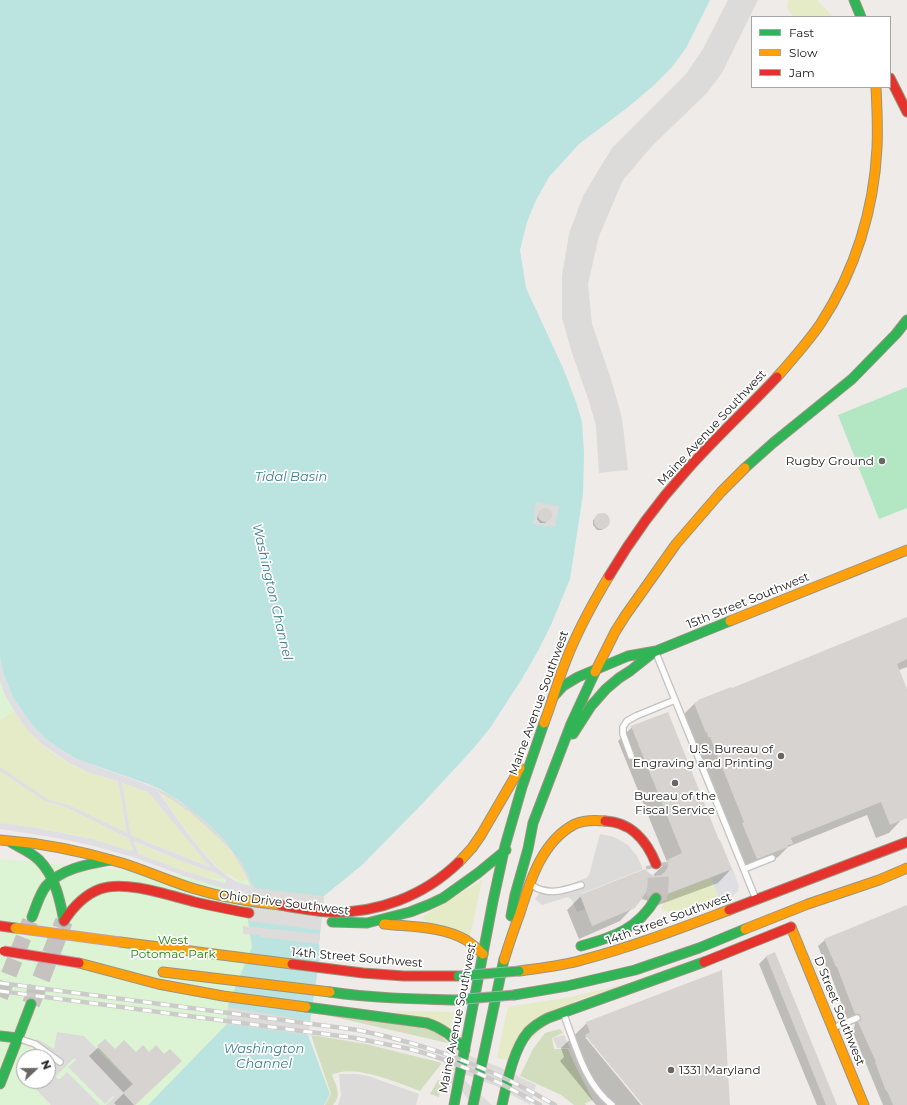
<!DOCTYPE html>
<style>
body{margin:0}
#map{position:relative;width:907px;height:1105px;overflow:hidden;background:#eeebe8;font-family:Montserrat,sans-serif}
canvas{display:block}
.legend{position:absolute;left:751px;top:16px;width:140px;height:72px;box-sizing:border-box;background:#fff;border:1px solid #a6a6a6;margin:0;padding:5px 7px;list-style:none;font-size:12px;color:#202020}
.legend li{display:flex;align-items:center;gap:8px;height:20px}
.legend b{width:20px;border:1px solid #a6a6a6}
.north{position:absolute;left:16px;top:1049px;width:40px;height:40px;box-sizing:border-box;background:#fff;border:1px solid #a6a6a6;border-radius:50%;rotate:68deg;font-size:11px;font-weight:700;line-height:16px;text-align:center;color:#202020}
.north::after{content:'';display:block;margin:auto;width:14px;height:18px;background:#686766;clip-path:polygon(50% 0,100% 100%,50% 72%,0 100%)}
</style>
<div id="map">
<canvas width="907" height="1105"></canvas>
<ul class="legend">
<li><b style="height:5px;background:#30b455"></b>Fast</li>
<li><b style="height:5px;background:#ff9f0a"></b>Slow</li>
<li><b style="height:5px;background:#e5322d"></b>Jam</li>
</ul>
<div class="north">N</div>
</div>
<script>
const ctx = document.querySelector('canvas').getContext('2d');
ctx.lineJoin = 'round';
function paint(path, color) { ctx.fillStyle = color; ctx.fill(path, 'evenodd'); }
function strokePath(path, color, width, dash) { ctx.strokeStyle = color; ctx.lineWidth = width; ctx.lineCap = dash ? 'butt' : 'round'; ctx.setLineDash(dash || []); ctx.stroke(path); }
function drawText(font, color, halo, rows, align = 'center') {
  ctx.font = font + ' Montserrat,sans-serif'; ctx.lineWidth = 3.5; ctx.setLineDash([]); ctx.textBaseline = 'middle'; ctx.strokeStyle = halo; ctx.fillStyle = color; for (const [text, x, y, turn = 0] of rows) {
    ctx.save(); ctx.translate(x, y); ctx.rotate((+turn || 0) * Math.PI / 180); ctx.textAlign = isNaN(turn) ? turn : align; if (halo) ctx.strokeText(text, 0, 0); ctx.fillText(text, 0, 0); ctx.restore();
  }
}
const grass = new Path2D(`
 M789 0H817L833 17H794L791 14 787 6Z
 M0 680C11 716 36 745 69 763 84 772 102 776 118 781L127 833 69 805 50 800 42 796 0 767Z
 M0 771 43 800 68 808 128 838 133 849 131 851 75 835 32 827 0 823Z
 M122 783 148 792 211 867 149 843 131 835Z
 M161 794H162C188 808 213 828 231 852 239 862 244 874 250 885L241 882 227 874 226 875C200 852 180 823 161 794Z
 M133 841C148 848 163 854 179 860 191 865 219 872 226 881 195 877 167 865 139 854Z
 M711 878 718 896C703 902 676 917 661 909L666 895Z
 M482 880 470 936 421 919 425 915Z
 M633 982 575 1001 507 1060 497 1058 508 1007 571 997Z
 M393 1011 454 1012 451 1028Z`);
const forest = new Path2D(`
 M321 1014 435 1029 448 1043Z
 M560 1029 563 1033 552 1038 554 1049H568L576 1067 593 1100 585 1103 586 1105H574L561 1095 520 1076 533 1049 545 1033Z
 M311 1035 366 1044 442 1063 420 1091C398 1083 353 1063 332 1075 336 1085 342 1096 333 1105H325L331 1094Z
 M438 1080H442L439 1097 430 1094Z`);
const park = new Path2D(`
 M0 657 19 707 0 721Z
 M0 859 242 881 250 879 322 895 228 1007 227 1024 225 1027 148 1105H0ZM24 1057H48V1081H24Z`);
const pitch = new Path2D(`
 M907 387V508L879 519 838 415Z`);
const parking = new Path2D(`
 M728 0H758L722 73 707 93 653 145 623 180 599 236 588 284 592 324 611 379 622 418 628 470 599 473 596 426 589 401 572 353 562 318V276L569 234 583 196 612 148 686 74 703 49Z
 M600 834 614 837 628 845 637 856 643 869 581 894 580 896 585 909 577 912 572 900 568 897 542 905 535 899 545 886 554 888 563 887 586 878 589 875Z
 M57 1032 84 1036 132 1084 123 1093 134 1105H106L114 1097 113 1096 105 1104 68 1067 76 1060 74 1058 57 1075 56 1077 58 1079H60L67 1072 100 1105H51L32 1085 35 1081H48V1057H42L38 1051 33 1048 37 1039 54 1049Z
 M564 1035 570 1048H557L553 1038Z
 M339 1074H356L368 1076 419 1094 416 1105H338L341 1095Z`);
const plaza = new Path2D(`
 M0 657 3 672 13 697 25 715 34 727 45 738 57 747 77 759 156 788 185 830 201 850 215 866 226 875 237 882 251 886 253 888 252 895 219 887 187 877 136 858 94 846 57 838 0 829V823L32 827 92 839 131 851 133 849 128 838 68 808 43 800 0 771V767L43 796 50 800 69 805 127 833 118 781 90 773 69 763 42 744 27 730 16 714 4 693 0 680ZM122 783 148 792 210 867 149 843 131 835ZM133 841 179 860 215 873 225 879 226 881 225 883H224L184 871 139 854Z
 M732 867 739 886 738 891 733 896 720 901 711 878 730 870Z`);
const water = new Path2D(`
 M0 0H710L686 48 672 67 653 86 627 108 579 144 549 177 536 200 527 222 520 250 526 288 563 368 576 402 582 422 584 453 583 494 570 579 551 625 539 649 523 677 490 728 472 750 421 805 362 865 324 896 319 943 320 956 308 1035 330 1094 324 1105H148L227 1024 228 1005 252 947 248 921 254 888 242 864 224 840 207 823 181 802 160 789 148 784 77 759 57 747 45 738 34 727 25 715 13 697 3 672 0 657Z`);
const pier = new Path2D(`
 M536 502 559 506 555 527 533 524Z
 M156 788 170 795 189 808 207 823 224 840 242 864 254 888 324 896 320 930 248 921 253 888 251 886 240 865 232 852 221 840 191 813 174 801 162 794H161Z
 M243 926 320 934 319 944 260 937 259 935 243 934Z
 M228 1007 310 1021 308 1035 227 1024Z
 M447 1047 499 1067 536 1085 530 1105 496 1086 445 1067 465 1081 492 1105H473L460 1089 442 1078Z`);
const shadow = new Path2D(`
 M544 509H548L551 513V518L545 523H540L537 519 538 514Z
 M600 514H606L609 518V524L602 530H597L593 525V520Z
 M907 618V667L899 670 907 691V800L902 819 889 833 876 838 867 815 788 847 778 857 773 860 743 872 681 717 694 704Z
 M632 727 719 841 731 869 718 883 653 907 648 901 642 899 640 900 620 921 579 939 567 910 581 896 654 877V874L667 862 618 741Z
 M907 906V1105H883L852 1030 854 1028 855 1024 852 1021H848L830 973 829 974 818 946 825 940Z
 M774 953 836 1105H817L759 964 766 957Z
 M587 1023 729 1105H644L587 1037H585L641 1105H596L560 1061 564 1057 561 1048Z
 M105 1041 115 1051 136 1054 135 1105H116L114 1103 124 1093 89 1056Z`);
const building = new Path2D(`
 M538 515a7 7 0 1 1 14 0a7 7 0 1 1-14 0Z
 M594 521a8 8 0 1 1 16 0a8 8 0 1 1-16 0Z
 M907 617V659L897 664 907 689V818L890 825 881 802 791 838 793 844 788 845V847L757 859 742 823 744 822 710 737H708L707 732 706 733 694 703 698 701V700L731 687 732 688Z
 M668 712 719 840H720L732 869 667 894 666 892 662 887 656 886 650 887 646 892 640 901 635 908 592 926 580 895 645 869 649 873 654 876 661 875 665 872 668 866 667 860 682 853 631 726Z
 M907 905V1105H893L887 1091H886L875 1062H876L858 1022 861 1020V1017L859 1014H855L837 967H836L824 939Z
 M775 952 837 1105H826L766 956Z
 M722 970 730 1105H643L585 1035 590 1032 586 1022Z
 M105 1039 115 1049 124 1040 136 1052 143 1045 149 1052 156 1045 164 1054 170 1049 182 1061 135 1105H134L123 1093 133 1084 97 1046Z`);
const secondaryTunnel = new Path2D(`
 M0 997 30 921`);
const primaryTunnel = new Path2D(`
 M31 1004 64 921`);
const highwayTunnel = new Path2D(`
 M656 898C659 886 659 877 656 864`);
const lane = new Path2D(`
 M656 653 755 897
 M631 756 623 734V727L627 721 636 716 675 700
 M744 869 772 858
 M533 886C549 896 565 890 581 885
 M564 1015C576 1046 584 1083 612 1105
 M833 1028 857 1018
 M20 1039 35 1044 60 1062`);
const fast = new Path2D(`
 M854 0 861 17
 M745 468 773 443 852 379 896 334 907 320
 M553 697 563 686 578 677 628 656 656 651 730 621
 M573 734 591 706 606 689 619 678 630 671 654 652
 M12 843C21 848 32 853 39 860 55 876 60 900 64 921
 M511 916 515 895 528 849 533 823 571 724 595 672
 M32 917C36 907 39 895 46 886 62 868 89 864 111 860
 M332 922 367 923 410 912 428 905 443 898 478 873 506 850
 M581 946C614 937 638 929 656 898
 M330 992C371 998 412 999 454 1000
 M514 995 567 986 635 970 699 948 745 929
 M306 1007 427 1023C443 1028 454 1037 465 1050
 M0 1036 18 1038 31 1004
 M0 1084 18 1038
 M454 1105 493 901 505 846 522 787 544 723
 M473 1105 504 959
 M502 1105C507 1083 513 1050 528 1032 534 1026 540 1022 548 1018L704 962`);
const slow = new Path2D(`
 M777 377C792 360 808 342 821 323 855 271 874 210 877 148 878 128 877 107 876 87
 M730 621 907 550
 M595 672 615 632 625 616 676 544 721 492 745 468
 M544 723C553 700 559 676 569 653 580 626 594 601 609 576
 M0 840C41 843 82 851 122 863 148 871 173 883 199 890 225 898 253 902 280 905
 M459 862 472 848 481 835 520 768
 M384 924C411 927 442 926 466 940 472 944 478 949 483 954
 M791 927 864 1105
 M745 929 808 904 879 880 907 868
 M120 942 292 964
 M504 960C509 944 514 929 520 913 530 881 542 841 575 824 584 820 595 820 605 821
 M79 963 158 984 223 996 306 1007
 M519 971C540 968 562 966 582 960 632 947 681 928 729 910
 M163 972 330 992`);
const jam = new Path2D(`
 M890 78 907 112
 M609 576C631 539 657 503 686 471 715 438 747 409 777 377
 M605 821C631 822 647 841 656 864
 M280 905C296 908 312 911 328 912 377 914 424 896 459 862
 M729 910 907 842
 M64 921C73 907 84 895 100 889 126 880 168 895 195 902 213 906 231 910 249 913
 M0 926 15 928
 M704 962 791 927
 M292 964 363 973 404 976H458`);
const rail = new Path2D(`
 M0 983 358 1030C430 1045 492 1068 555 1105
 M0 991 355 1038C373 1042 392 1045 410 1049 455 1061 499 1081 540 1105`);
const fastBridge = new Path2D(`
 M458 976 519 971
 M454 1000 514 995`);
const slowBridge = new Path2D(`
 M15 928 120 942`);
const jamBridge = new Path2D(`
 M4 951 79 963`);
const markers = [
 [882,461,4,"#686766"],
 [781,756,4,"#686766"],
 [675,783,4,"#686766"],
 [671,1070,4,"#686766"]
];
const streetNames = [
 ["Maine Avenue Southwest",712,428,-47],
 ["15th Street Southwest",748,601,-22],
 ["Maine Avenue Southwest",539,703,-70],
 ["Ohio Drive Southwest",284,903,7],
 ["14th Street Southwest",669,919,-20],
 ["14th Street Southwest",357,958,5],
 ["D Street Southwest",839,1011,68],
 ["Maine Avenue Southwest",458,1018,-79]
];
const poiNames = [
 ["Rugby Ground",874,461],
 ["U.S. Bureau of",773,749],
 ["Engraving and Printing",773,763],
 ["Bureau of the",675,796,"center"],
 ["Fiscal Service",675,810,"center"],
 ["1331 Maryland",679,1070,"left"]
];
const parkNames = [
 ["West",173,940],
 ["Potomac Park",173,954]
];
const waterNames = [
 ["Tidal Basin",291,477],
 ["Washington Channel",272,592,77],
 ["Washington",264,1049],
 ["Channel",264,1064]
];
paint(grass, '#e4ebc6');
paint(forest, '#d1ddbd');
paint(park, '#dcf4d3');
paint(pitch, '#b3e6c2');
paint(parking, '#dcdbd9');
paint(plaza, '#dfdfe3');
paint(water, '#bbe3e0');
paint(pier, '#dddcdb');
paint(shadow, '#0003');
paint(building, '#d6d3d1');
strokePath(secondaryTunnel, '#c5c2c0', 16, [16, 8]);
strokePath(primaryTunnel, '#c5c2c0', 18, [18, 9]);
strokePath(highwayTunnel, '#c5c2c0', 21, [21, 10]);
strokePath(lane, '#c4c2c1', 8);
strokePath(fast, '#99947f', 11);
strokePath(slow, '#99947f', 11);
strokePath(jam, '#99947f', 11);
strokePath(lane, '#fcfcfc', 5.5);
strokePath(fast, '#30b455', 9);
strokePath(slow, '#ff9f0a', 9);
strokePath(jam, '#e5322d', 9);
strokePath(rail, '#cbcbca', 4.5);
strokePath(rail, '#fff', 3, [9]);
strokePath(fastBridge, '#c49eb3', 11, []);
strokePath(slowBridge, '#c49eb3', 11, []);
strokePath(jamBridge, '#c49eb3', 11, []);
strokePath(fastBridge, '#30b455', 9);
strokePath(slowBridge, '#ff9f0a', 9);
strokePath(jamBridge, '#e5322d', 9);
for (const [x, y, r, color] of markers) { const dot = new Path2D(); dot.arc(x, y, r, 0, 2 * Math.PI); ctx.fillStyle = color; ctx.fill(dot); strokePath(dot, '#fff', 1.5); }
drawText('12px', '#202020', '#fff', streetNames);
drawText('12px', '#202020', '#fff', poiNames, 'right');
drawText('12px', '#208209', '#fff', parkNames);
drawText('italic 13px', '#3e7f92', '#fff', waterNames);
</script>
